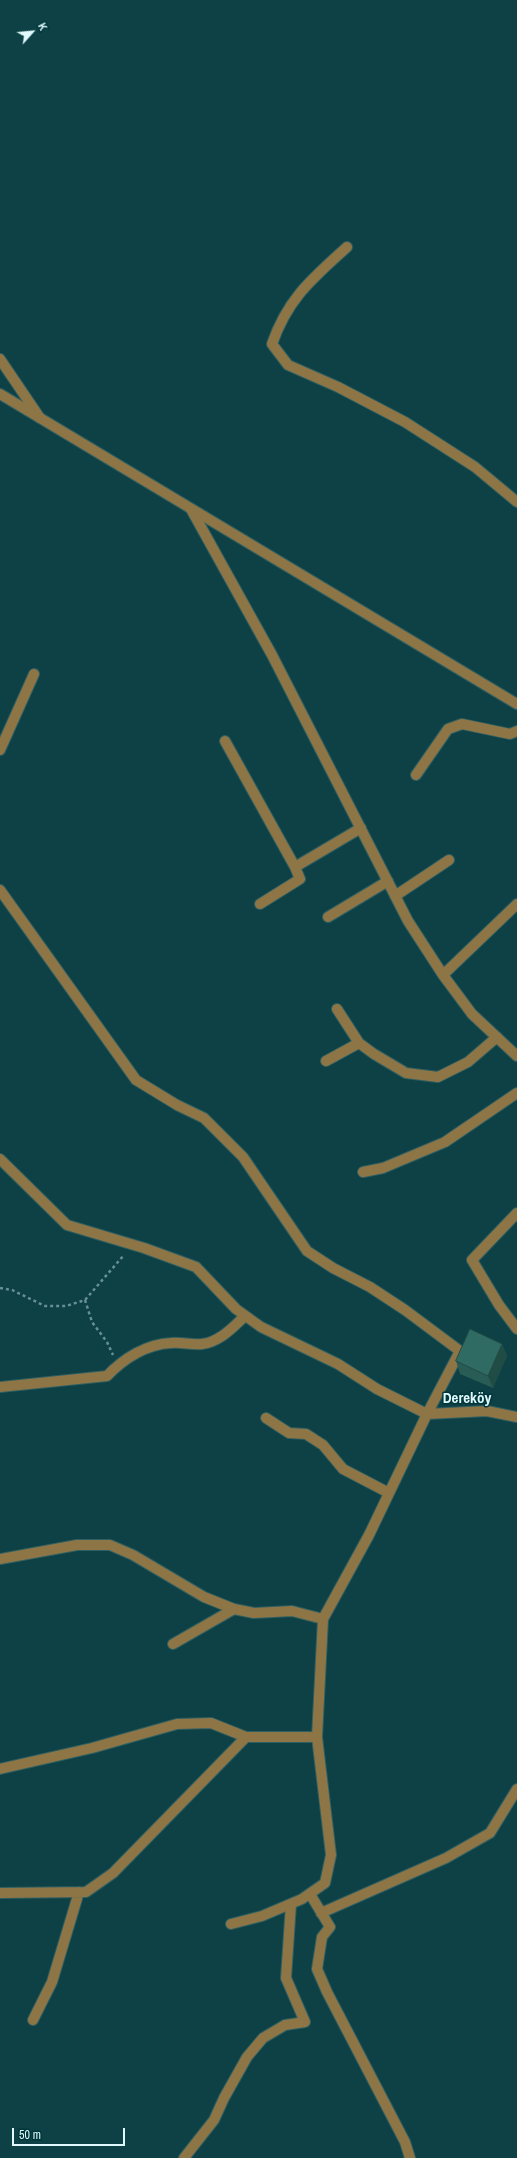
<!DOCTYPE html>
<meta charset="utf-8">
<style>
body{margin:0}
#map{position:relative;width:517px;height:2158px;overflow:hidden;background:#0d4145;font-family:"Archivo Narrow",sans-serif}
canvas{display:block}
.north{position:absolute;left:12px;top:12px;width:40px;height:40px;-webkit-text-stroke:3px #00373b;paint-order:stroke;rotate:63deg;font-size:11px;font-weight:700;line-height:16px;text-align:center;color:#e1fafd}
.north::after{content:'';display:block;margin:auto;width:14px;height:18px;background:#e1fafd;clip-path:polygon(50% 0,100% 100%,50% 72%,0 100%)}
.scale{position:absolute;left:12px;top:2128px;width:113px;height:18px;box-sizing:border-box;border:2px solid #e1fafd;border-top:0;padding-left:5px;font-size:12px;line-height:14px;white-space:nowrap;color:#e1fafd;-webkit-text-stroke:3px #00373b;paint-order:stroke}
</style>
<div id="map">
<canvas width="517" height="2158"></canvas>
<div class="north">K</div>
<div class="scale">50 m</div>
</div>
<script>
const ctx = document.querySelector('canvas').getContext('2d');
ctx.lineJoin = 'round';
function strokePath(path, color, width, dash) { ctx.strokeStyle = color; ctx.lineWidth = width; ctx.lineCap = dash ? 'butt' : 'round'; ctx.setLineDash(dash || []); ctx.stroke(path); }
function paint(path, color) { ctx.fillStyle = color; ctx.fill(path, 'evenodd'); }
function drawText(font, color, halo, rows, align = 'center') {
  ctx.font = font + ' "Archivo Narrow",sans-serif'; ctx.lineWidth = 3; ctx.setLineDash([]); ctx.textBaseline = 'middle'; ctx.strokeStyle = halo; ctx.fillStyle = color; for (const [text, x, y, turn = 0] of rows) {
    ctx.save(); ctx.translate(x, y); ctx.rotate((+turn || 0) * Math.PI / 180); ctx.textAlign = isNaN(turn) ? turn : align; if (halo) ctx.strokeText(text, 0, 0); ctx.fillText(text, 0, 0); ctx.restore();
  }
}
const path = new Path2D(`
 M0 1288 12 1290 45 1306H66L85 1300 124 1255
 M85 1300 92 1322 107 1342 113 1355`);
const minor = new Path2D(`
 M347 247C312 279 288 298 272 344L288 365 338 387 405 422 475 467 517 502
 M0 359 40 418
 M191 509 272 655 408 921 443 975 472 1014 517 1056
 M225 741 295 867
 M0 750 34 674
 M416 775 448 729 462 724 510 734 517 731
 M0 890 136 1080 177 1105 204 1118 243 1157 307 1251 333 1268 370 1287 405 1310 460 1351 427 1414
 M395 896 449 860
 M260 904 300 879 295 867 361 828
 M328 917 388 881
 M443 975 517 904
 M337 1009 359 1043
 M326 1061 359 1043 374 1054 406 1073 438 1077 468 1062 497 1037
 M0 1159 67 1225 144 1248 196 1267 236 1309 261 1327 338 1364 377 1389 427 1414 369 1535 323 1619
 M363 1172 383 1168 445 1142 517 1093
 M517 1213 472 1260 499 1305 517 1329
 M0 1387 107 1376C124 1358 147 1344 171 1343 181 1342 192 1345 202 1344 220 1342 233 1327 245 1316
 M427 1414 487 1411 517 1417
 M266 1418 289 1433 306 1434 323 1445 343 1469 389 1493
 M0 1559 77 1545H110L133 1555 204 1597 234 1609 254 1613 292 1611 323 1619 317 1737
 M173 1644 234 1609
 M0 1769 92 1748 177 1724 211 1723 246 1737
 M0 1893 86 1892 113 1873 246 1737H317L331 1855 325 1883 302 1899 262 1916 231 1924
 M310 1894 330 1927 322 1937 317 1969 327 1992 405 2142 410 2158
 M321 1913 446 1858 490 1833 517 1789
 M33 2020 52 1982 79 1892
 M184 2158 214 2120 224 2098 247 2057 263 2038 285 2025 305 2022 286 1978 291 1904`);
const tertiary = new Path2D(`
 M0 394 517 704`);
const wall = new Path2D(`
 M502 1344 507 1356 493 1388 460 1374 456 1361Z`);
const shadedWall = new Path2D(`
 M502 1344 507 1356 493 1388 488 1376Z`);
const building = new Path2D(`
 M470 1329 502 1344 488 1376 456 1361Z`);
const quarterNames = [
 ["Dereköy",467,1399]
];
strokePath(minor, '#2f5f62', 12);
strokePath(tertiary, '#2f5f62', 12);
strokePath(path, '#689094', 2.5, [3, 3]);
strokePath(minor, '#8e7546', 10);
strokePath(tertiary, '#8e7546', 10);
paint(wall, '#285c54');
paint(shadedWall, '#214b45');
paint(building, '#2f6b62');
strokePath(building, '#214b45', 1);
drawText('bold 15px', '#e1fafd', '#00373b', quarterNames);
</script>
